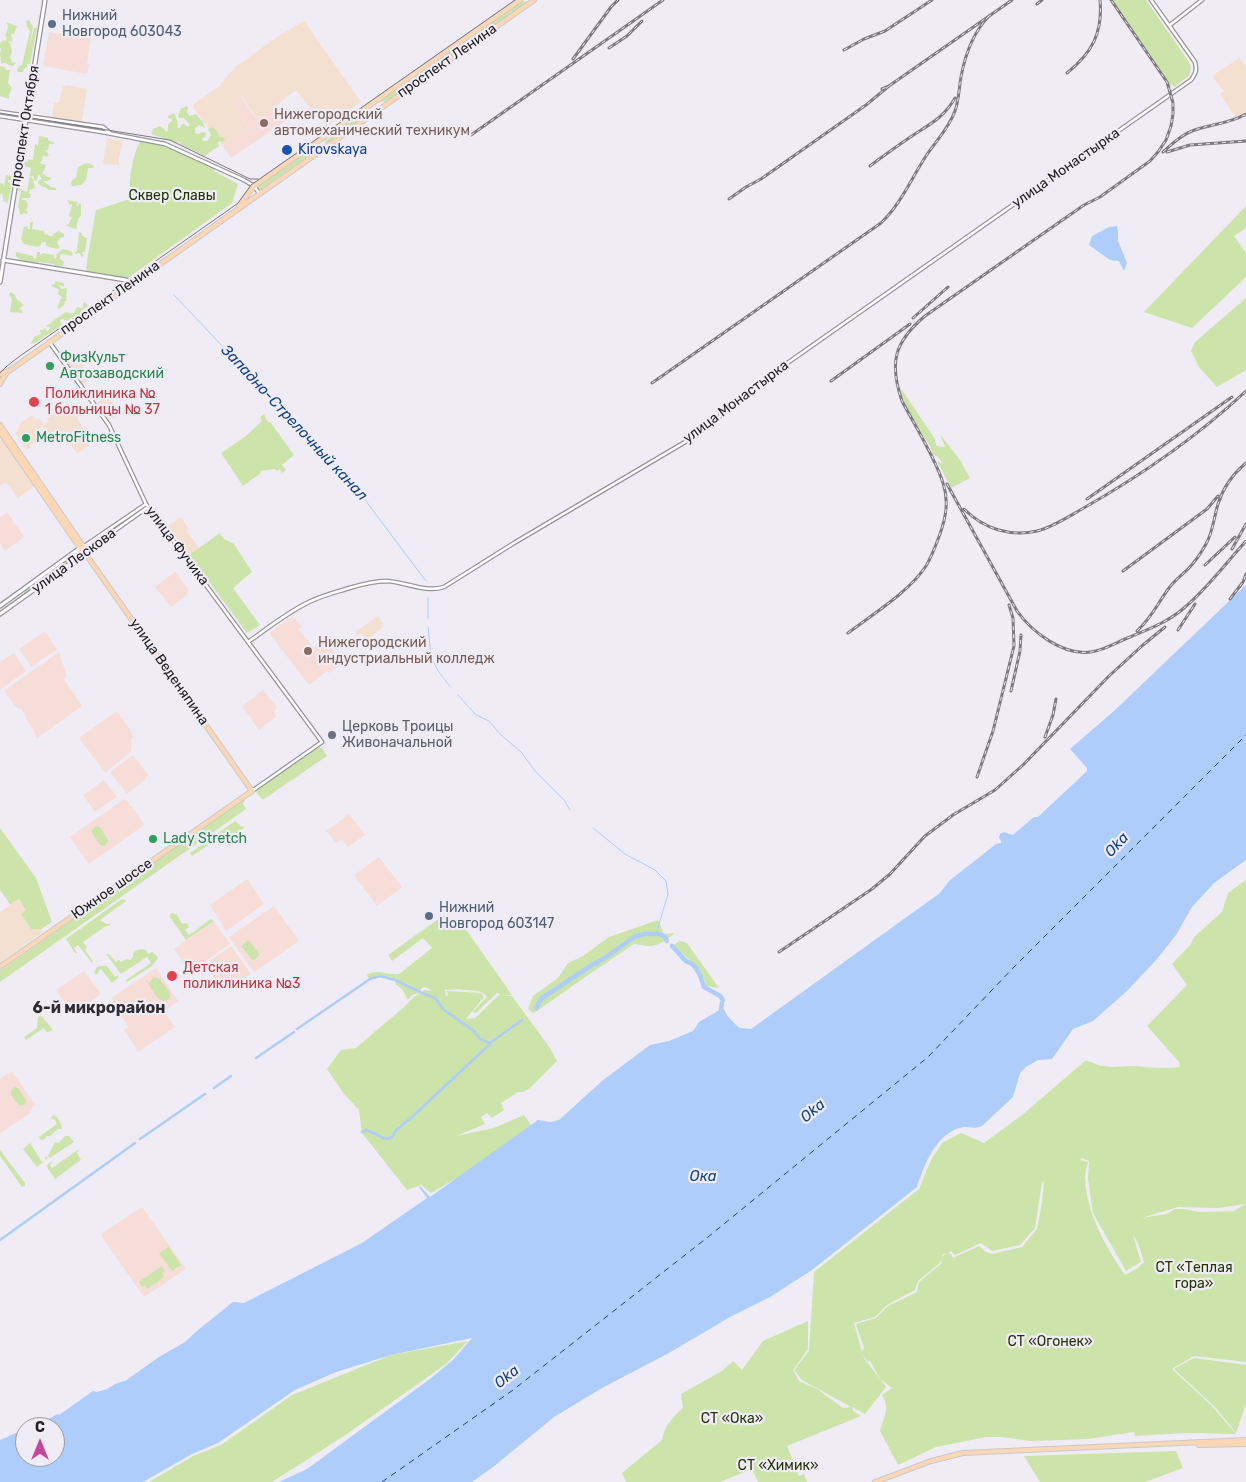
<!DOCTYPE html>
<meta charset="utf-8">
<style>
body{margin:0}
#map{position:relative;width:1246px;height:1482px;overflow:hidden;background:#efecf5;font-family:Rubik,sans-serif}
canvas{display:block}
.north{position:absolute;left:15px;top:1417px;width:50px;height:50px;box-sizing:border-box;background:#efecf5;border:1px solid #9d9aa1;border-radius:50%;rotate:0deg;font-size:14px;font-weight:700;line-height:20px;text-align:center;color:#212023}
.north::after{content:'';display:block;margin:auto;width:18px;height:22px;background:#c44898;clip-path:polygon(50% 0,100% 100%,50% 72%,0 100%)}
</style>
<div id="map">
<canvas width="1246" height="1482"></canvas>
<div class="north">С</div>
</div>
<script>
const ctx = document.querySelector('canvas').getContext('2d');
ctx.lineJoin = 'round';
function paint(path, color) { ctx.fillStyle = color; ctx.fill(path, 'evenodd'); }
function strokePath(path, color, width, dash) { ctx.strokeStyle = color; ctx.lineWidth = width; ctx.lineCap = dash ? 'butt' : 'round'; ctx.setLineDash(dash || []); ctx.stroke(path); }
function drawText(font, color, halo, rows, align = 'center') {
  ctx.font = font + ' Rubik,sans-serif'; ctx.lineWidth = 4.5; ctx.setLineDash([]); ctx.textBaseline = 'middle'; ctx.strokeStyle = halo; ctx.fillStyle = color; for (const [text, x, y, turn = 0] of rows) {
    ctx.save(); ctx.translate(x, y); ctx.rotate((+turn || 0) * Math.PI / 180); ctx.textAlign = isNaN(turn) ? turn : align; if (halo) ctx.strokeText(text, 0, 0); ctx.fillText(text, 0, 0); ctx.restore();
  }
}
const commercial = new Path2D(`
 M304 21 361 102 327 126 319 114 316 116 296 90 258 120 241 95 231 102 248 127 222 145 195 110 193 107 194 104 219 86 229 74 235 69 234 68 280 35Z
 M1239 58 1246 67V113L1236 118 1220 94 1224 92 1212 76Z
 M66 85 87 89 82 122 52 118 54 103 59 102 63 87Z
 M107 138 123 141 119 157V165L103 164Z
 M108 395 115 407 116 409 115 410 117 413 116 416 110 420 97 403Z
 M67 404 68 406H71L79 417 78 420 83 428 86 427 95 441 77 454 66 439 64 441 59 434 52 439 43 427 44 425 40 427 46 434 30 445 31 447 27 450 15 433 18 431 19 424 32 415 36 420 39 418 44 424 48 421 47 419Z
 M2 439 34 484V486L18 498 6 482 0 486V440Z
 M181 517 188 528 186 530 199 548 189 555 168 526Z
 M378 616 384 626 367 640 361 633 357 636 355 632Z
 M18 898 27 910 21 914 31 929H41L43 932 0 963V912Z`);
const education = new Path2D(`
 M49 32 91 38 87 63 89 64 87 74 43 66Z
 M240 95 257 120 271 110V108L274 106 278 107 287 120 231 158 222 145 248 127 231 102Z
 M75 354 92 378 81 385 64 362Z
 M7 512 24 537 5 551 0 543V517Z
 M175 572 188 589 187 595 171 607 155 587Z
 M293 616 302 627 300 628 299 627V630L314 648 325 640 343 663 329 673 327 671 309 685 269 633Z
 M45 631 57 649 31 667 19 649Z
 M59 652 67 677 64 679 82 706 37 738 21 708 19 709 15 706 4 691Z
 M14 653 26 671 0 690V662Z
 M263 690 277 707 274 712 276 717 259 730 242 706Z
 M117 711 131 731 133 738 130 740 132 743 131 752 105 773 79 738Z
 M133 755 148 775 145 778 146 779 127 794 110 772Z
 M104 780 117 797 95 812 83 795Z
 M124 799 129 803V807L131 806 138 815 144 825 89 864 70 837Z
 M349 814 365 835 348 847 342 839 336 843 326 831Z
 M379 857 402 887 377 906 354 875Z
 M247 879 264 904 226 931 210 905Z
 M274 906 299 941 254 972 229 937Z
 M214 921 230 944 190 972 174 949Z
 M231 946 251 974 233 987 219 985 205 964Z
 M156 968 178 1001 164 1012 175 1027 138 1052 124 1030 128 1027 111 998Z
 M84 971 101 994 73 1014 56 990Z
 M12 1071 35 1105 33 1107 30 1113 0 1134V1079Z
 M142 1207 186 1269 144 1297 104 1240 101 1234Z`);
const green = new Path2D(`
 M1111 0H1146L1189 62 1191 68 1189 76 1174 87 1172 84 1170 88 1167 81 1157 66Z
 M523 1H525V4L507 18 390 99 379 103 380 101Z
 M29 20 33 27 29 50 34 28H37L30 64H28L29 55 27 67 24 69 23 72H18L17 70 19 66 22 65 30 31 28 29 29 28 27 27 26 21Z
 M7 23H9L17 26 14 34H11L13 42 9 41 8 42 10 43 12 52 10 57 12 62 16 63 13 66 9 65 6 63H1L0 54 1 49 0 48V43L4 40 6 41 7 37 5 36C7 32 9 28 7 23Z
 M0 66 5 67 6 70H10L8 83 12 88 9 95V99L0 96Z
 M186 106 188 107 187 112 189 116 196 114 203 122 205 128 199 125 195 128V133L199 134 202 132 206 133 205 137 202 138 203 141H207L211 135 208 129 212 127 217 131 219 137H223L225 140 223 142 220 141 218 142 219 147 214 149 205 156 180 144 179 141 177 143 151 134 153 129 160 126 164 129 166 132 168 130V124L172 121V119L168 118V116L174 113 177 120 178 128H180L182 124H184L188 127 190 125 184 118H179L178 116 181 108H183Z
 M366 111 368 115 328 143H325V141L338 132 339 130Z
 M39 136 48 138V140L55 143 54 144H49L48 150H45L49 155 46 157 43 155 42 161 39 163 46 165 45 169 42 173 48 177 52 178 48 181H43L51 187 56 188V190H48L47 188 41 186 38 183 39 180 42 179 39 175H38L37 181 34 180V177L32 175 31 177 33 179 35 188 30 190 29 193 31 195 30 198H22V200H26L28 205 26 211H28L27 214 24 213 20 215 19 208 18 207 21 191 17 190 18 184 20 183V189L27 192 31 168 23 166V163L28 161V159L33 160 35 144 38 146Z
 M140 141 169 147 215 169 214 171 238 184 232 203 128 278 88 272 86 269 88 255 96 210 130 199C129 178 131 161 140 141Z
 M315 146H318V149L260 190 258 187 262 183Z
 M86 163 91 164 94 166 93 168H88L86 180 81 185 72 186 71 183 73 179 76 178 78 167Z
 M6 175 12 176 13 180H8V182L12 183 9 198 7 204 6 202 3 201V197L2 193 0 195V204V183L3 184 4 187Z
 M67 200 78 202 76 205 77 206 80 203 81 204V216C77 218 77 225 77 229L72 228 65 225 69 224 72 217 69 216 72 205 69 204Z
 M1246 206V228L1234 236 1246 253V277L1192 328 1144 312Z
 M30 222H33L32 229 44 231 45 235 47 234 49 236H53V234L59 231 64 234V237L60 238 57 243 60 248 57 249 46 246V242H42L40 246 37 247 24 244 21 239 24 227 27 226 28 229H30Z
 M79 232 82 233V236L87 238 85 252H82L84 257 81 256 80 253 75 254V252L77 251Z
 M62 249 71 251 73 254 72 256 62 254 60 255V259L64 262 63 266C59 265 57 267 54 264L37 262 36 263 20 260 16 256V252L33 256 34 259 36 258 37 252H40V255L43 253 54 255V257L55 259 57 256 56 255Z
 M55 281 64 283V286L57 285 60 287 61 289 67 288 66 301 64 302 65 304 59 309 57 307 60 302V299L63 298 58 294 59 289 52 287 51 285 55 284Z
 M11 292 15 295 17 300 21 302 23 305 19 309 22 310 23 313 10 312 12 299 9 294Z
 M1246 298V370L1217 387 1199 367 1191 351 1195 342Z
 M85 302 88 306 81 311 82 314H78L67 321 63 319 60 320 62 325 35 343 31 344 34 337 41 334 40 330H43L45 328 47 331 49 330 50 327 46 326 66 312 73 314 77 307 83 308V303Z
 M900 387 935 439 936 446 945 447 940 434 960 460 970 478 951 488 937 461 944 464 937 456 933 455C930 444 928 443 922 434 912 421 903 403 900 387Z
 M264 414 267 421 271 423 294 455 282 465 286 470 282 473 280 469 277 471 275 469 260 471 261 473 243 486 221 453 246 436 262 421 260 417Z
 M220 533 224 539 234 544 252 572 233 588 260 625 247 633 189 555Z
 M76 553 79 557 26 594H24V591Z
 M319 747 322 748 327 756 264 799H262L256 792 258 788Z
 M244 799 245 801 243 803 246 809 0 982V971Z
 M235 821 242 827 244 826V828L225 841 219 838 192 856 190 853Z
 M96 826 100 827 108 840V842L104 846 100 845 92 833V830Z
 M0 828 36 878 52 922 41 929H31L21 914 26 910 19 899 10 904 0 890Z
 M1246 880V1362L1194 1356 1172 1369 1213 1407 1236 1434 1185 1433 1135 1436 1134 1432 1088 1439 1031 1441 1003 1437H986L936 1447 898 1465 880 1431C884 1418 890 1407 882 1395L892 1388 880 1379 870 1361 868 1362 863 1355 864 1358 886 1387 865 1414 852 1407 853 1411 861 1416 787 1446 799 1476 804 1474 807 1482H758L752 1469 720 1482H626L622 1473 662 1440C664 1427 673 1416 683 1408L681 1394 722 1371 733 1361 742 1370 763 1341 808 1321V1349L793 1370 799 1381 817 1389 843 1408 851 1407 802 1380 794 1370 809 1351 814 1272 919 1189 931 1160 942 1143 961 1133 984 1143 1022 1115 1085 1061C1092 1061 1097 1066 1104 1066 1113 1068 1123 1066 1132 1066 1148 1067 1164 1069 1180 1067L1179 1062 1147 1026 1187 985 1172 964 1191 944 1194 937 1222 912 1228 893ZM1082 1158 1089 1161 1088 1179 1093 1213 1126 1271 1141 1262 1133 1235 1138 1243 1144 1262 1138 1268 1125 1275C1106 1247 1086 1213 1085 1177 1085 1172 1087 1167 1088 1162L1080 1160ZM1044 1181 1042 1203 1037 1229 1022 1247 992 1254 986 1252 979 1246 953 1258 951 1254 948 1253 951 1251 955 1255 981 1243 992 1251 1020 1245 1035 1228 1042 1182ZM1245 1204 1234 1211 1199 1212 1184 1209H1175L1167 1214 1141 1218 1178 1207 1218 1208ZM947 1253 942 1257 941 1264 919 1282 917 1292 888 1306 876 1318 856 1324 864 1348 862 1352 854 1323 875 1317 887 1305 915 1290 918 1281 940 1263 943 1254Z
 M122 899 126 900V901L100 920 106 924H110L111 925 106 926 83 942 87 947 85 950 93 961 92 963 78 945 74 948 77 953H75L66 939Z
 M173 913 177 915 182 924 187 923 189 927 185 930 189 935 211 919 214 921 186 940 170 917V914Z
 M444 915 450 917 445 922 453 926 458 922 467 931 512 995H502L512 996 550 1048 557 1061 530 1088 523 1092H518L501 1103 504 1110 492 1118 487 1113 481 1117 485 1124 456 1136 494 1128 524 1115 536 1132 431 1193 421 1185 407 1190 362 1133 359 1110 344 1094 327 1069 341 1050 356 1048 404 1007 415 996 422 993 424 990 431 991 428 988 424 987 421 989 420 993 412 995 408 1000 402 989 395 984 397 979 383 976 370 980 367 975C378 968 388 976 399 974L432 948 423 938 392 961 388 955ZM459 989C470 992 481 988 487 997L479 1005 473 1012 476 1013 497 993 500 994 475 1018 466 1019 484 997 481 993 447 991 448 995 444 997 446 995 445 990Z
 M658 920 664 934 675 933C658 946 656 948 634 944L591 973 537 1011 533 1013 528 1009 533 996 558 978 568 963 583 956 609 937Z
 M247 941H250L259 954V956L254 960 251 959 242 947 243 944Z
 M680 941 687 943 719 988 706 986C702 967 686 958 673 945Z
 M142 949 146 950 148 954 152 952 157 956 158 958 152 966 127 982 126 980 151 963 147 957 121 974 106 954H109L116 962 119 960 121 962 127 959 130 960 133 957V953L137 950Z
 M104 966H107L115 977 118 975V978L112 983 101 969 99 970 98 974H95L94 972 97 967Z
 M154 977 160 979 170 993V998C159 1008 152 988 146 980H147L149 983Z
 M41 1015 53 1030 51 1031 47 1032 44 1028 26 1040 24 1037 37 1028 38 1017Z
 M15 1087 18 1088 26 1100V1103L22 1106C16 1105 10 1095 11 1090Z
 M53 1115C59 1117 61 1123 62 1129H58L50 1136H46L45 1139 41 1140 39 1137 57 1124 55 1120 50 1118Z
 M65 1136H69L74 1142 50 1158 48 1156 55 1142 59 1143Z
 M30 1143 42 1162 46 1160 45 1157 47 1156 48 1158 37 1167 23 1149Z
 M79 1149 77 1153 81 1160 55 1179 47 1167V1165L52 1161V1163L50 1165 52 1168Z
 M0 1150 25 1183V1186L22 1187 0 1156Z
 M169 1247 181 1265 172 1271 159 1253Z
 M162 1266 165 1271 162 1273 164 1277 147 1289 145 1285 142 1287 139 1282Z
 M468 1341 446 1364 344 1436 272 1482H149L193 1456 221 1445 292 1395 391 1355Z
 M1194 1358 1246 1365V1404L1236 1433 1216 1408 1174 1369Z
 M1176 1451 1183 1468 1145 1482H1040L1024 1456Z`);
const water = new Path2D(`
 M1117 226 1118 231V241L1127 263 1124 271 1119 261 1110 260 1089 245 1092 236 1109 227Z
 M1246 585V860L1214 883 1192 907 1176 935 1157 959 1127 991 1093 1021 1073 1029 1052 1059 1038 1060 1026 1067 1020 1073 1013 1097 982 1126C974 1130 967 1125 959 1128 935 1136 924 1165 917 1187L812 1270 770 1297 730 1317 669 1353 602 1388 554 1417 493 1467 472 1482H279L307 1469 430 1379 453 1360 472 1338 391 1355 336 1372 295 1390 218 1443 192 1454 143 1482H0V1440L25 1429V1457H55V1427H32L58 1414 59 1415 93 1391 97 1392 107 1389 117 1383 125 1381 159 1357 185 1342 198 1330 233 1302 244 1303 362 1243 427 1198 419 1187 420 1186 430 1197 538 1120 550 1122 559 1120 602 1081 650 1045 669 1041 693 1031 699 1022 721 1009 737 1026 740 1028 751 1029 940 893 949 881 996 844 1001 843V841L999 838 1000 834 1004 832 1013 835 1034 817H1038L1087 771V768L1070 749 1114 711Z`);
const stream = new Path2D(`
 M174 295 354 485 395 540 426 581
 M428 618V598
 M428 627C431 656 430 663 450 686
 M458 695 476 715 489 721 500 734 521 752 535 771 564 800 570 810
 M593 828 625 854 655 870 666 881 668 894 656 934`);
const canal = new Path2D(`
 M297 1029 370 979 380 976 395 980 422 993 435 998 444 1010 474 1031 480 1039 490 1043 522 1020
 M256 1058 294 1032
 M214 1088 231 1076
 M362 1132 365 1130 369 1131 386 1139 392 1137 396 1130 412 1117 490 1044
 M140 1139 205 1094
 M0 1240 135 1143`);
const river = new Path2D(`
 M672 946C677 950 681 957 686 961 691 964 689 961 693 965 700 971 701 979 704 987L720 996 723 1000
 M722 1003 721 1009 724 1014
 M536 1008 542 998 592 965 605 958 634 937 645 934H659L664 936 667 941`);
const ferry = new Path2D(`
 M382 1482 513 1390 708 1237 928 1057 1014 967 1246 735`);
const tertiary = new Path2D(`
 M1170 25 1202 0
 M0 112 103 127 110 133
 M0 116 102 132 165 144 244 180 254 186 259 193
 M50 343 109 425 146 504 322 742 252 791
 M83 547 146 504
 M85 553 93 546 148 507
 M248 642C268 628 288 612 309 602 321 596 333 593 346 589 359 585 373 581 387 581 405 582 426 593 444 587L514 543 697 435 776 371 1191 80C1196 73 1197 70 1195 62L1151 0`);
const secondary = new Path2D(`
 M3 260 126 280 131 283
 M0 282 45 0
 M0 606 80 548
 M0 614 85 553`);
const primary = new Path2D(`
 M239 206 254 186 520 0
 M0 374 9 371 534 0
 M0 384 7 372
 M0 425 81 543 85 551
 M0 432 78 545 85 553 252 791 0 967
 M1199 1445 1246 1444
 M875 1482 931 1461 963 1453 1246 1440`);
const tram = new Path2D(`
 M0 113 170 140 250 179H258
 M0 373 7 366 20 356 227 211 238 203 251 185 515 0`);
const rail = new Path2D(`
 M1037 4 1042 0
 M609 48 627 36 642 21
 M844 50 864 39 885 31 932 0
 M573 59 611 7 618 0
 M1067 73C1092 53 1103 33 1100 0
 M882 89 889 86 1012 0
 M471 135 663 0
 M1163 152C1172 144 1181 135 1192 131 1210 124 1229 124 1246 114
 M1167 152 1190 145 1246 141
 M870 166C883 156 896 147 909 138 928 125 943 119 955 98
 M729 199 746 187 761 179 866 105 889 86
 M913 318 948 287
 M831 381 910 324
 M652 383 881 223C901 204 911 179 926 156 936 141 949 128 955 111 959 100 959 88 961 77 965 55 974 31 990 15
 M947 484 1017 611C1032 632 1063 656 1091 652 1105 650 1117 642 1130 637 1149 629 1168 622 1184 608 1207 589 1226 563 1246 541
 M1087 499 1232 397
 M964 509C984 529 1010 537 1037 531 1053 527 1068 517 1082 509 1140 476 1197 437 1246 391
 M1232 549 1246 524
 M1205 565 1235 537
 M1123 571 1207 509 1218 496
 M1230 599 1243 582 1246 574
 M1178 630 1195 604
 M1137 631C1153 616 1157 604 1169 588 1174 581 1182 575 1188 569 1195 562 1201 553 1206 544 1213 532 1214 517 1218 504 1223 488 1234 473 1246 463
 M848 633C873 614 909 592 926 566 932 556 936 545 940 534 946 517 949 501 943 483 935 457 915 426 902 401 889 363 894 342 925 316L1084 205 1100 197 1150 161 1158 152 1166 140 1171 126 1173 114V103L1167 82 1111 0
 M1011 691 1020 651 1021 635
 M1045 737 1053 715 1056 699
 M977 777 993 731 1014 646 1013 618 1009 605
 M779 952 872 889 890 874 925 836 953 815 995 790 1023 765 1109 676 1143 645 1165 627`);
const markers = [
 [52,24,5,"#5c6f8a"],
 [264,123,5,"#8d6e63"],
 [287,150,6,"#1a4fb4"],
 [50,366,5,"#2e9e5b"],
 [34,402,6,"#e0444e"],
 [26,438,5,"#2e9e5b"],
 [308,651,5,"#8d6e63"],
 [332,735,5,"#6b7280"],
 [153,839,5,"#2e9e5b"],
 [429,916,5,"#5c6f8a"],
 [172,976,6,"#e0444e"]
];
const serviceNames = [
 ["Нижний",62,16],
 ["Новгород 603043",62,32],
 ["Нижний",439,908],
 ["Новгород 603147",439,924]
];
const streetNames = [
 ["проспект Ленина",447,61,-35],
 ["проспект Октября",25,126,-81],
 ["улица Монастырка",1066,168,-35],
 ["проспект Ленина",110,298,-35],
 ["улица Монастырка",736,402,-37],
 ["улица Фучика",177,546,53],
 ["улица Лескова",74,561,-36],
 ["улица Веденяпина",169,672,55],
 ["Южное шоссе",112,889,-35]
];
const educationNames = [
 ["Нижегородский",274,115],
 ["автомеханический техникум",274,131],
 ["Нижегородский",318,643],
 ["индустриальный колледж",318,659]
];
const transitNames = [
 ["Kirovskaya",298,150]
];
const parkNames = [
 ["Сквер Славы",172,196],
 ["СТ «Теплая",1194,1268],
 ["гора»",1194,1284],
 ["СТ «Огонек»",1050,1342],
 ["СТ «Ока»",732,1419],
 ["СТ «Химик»",778,1466]
];
const leisureNames = [
 ["ФизКульт",60,358],
 ["Автозаводский",60,374],
 ["MetroFitness",36,438],
 ["Lady Stretch",163,839]
];
const healthNames = [
 ["Поликлиника №",45,394],
 ["1 больницы № 37",45,410],
 ["Детская",183,968],
 ["поликлиника №3",183,984]
];
const worshipNames = [
 ["Церковь Троицы",342,727],
 ["Живоначальной",342,743]
];
const waterNames = [
 ["Западно-Стрелочный канал",294,423,47],
 ["Oka",1117,845,-47],
 ["Oka",813,1111,-40],
 ["Ока",703,1177],
 ["Oka",507,1377,-39]
];
const quarterNames = [
 ["6-й микрорайон",99,1008]
];
paint(commercial, '#f4e0d1');
paint(education, '#f7ddd8');
paint(green, '#cce4a9');
paint(water, '#aecdfa');
strokePath(stream, '#aecdfa', 1);
strokePath(canal, '#aecdfa', 2.5);
strokePath(river, '#aecdfa', 4.5);
strokePath(ferry, '#144484', 1, [6, 5]);
strokePath(tertiary, '#97959d', 5);
strokePath(secondary, '#97959d', 5.5);
strokePath(primary, '#cac9ca', 6);
strokePath(tertiary, '#fff', 2.5);
strokePath(secondary, '#fff', 3);
strokePath(primary, '#fbd7b6', 4);
strokePath(tram, '#7c7a80', 1);
strokePath(rail, '#7c7a80', 3);
strokePath(rail, '#efecf5', 1, [4]);
for (const [x, y, r, color] of markers) { const dot = new Path2D(); dot.arc(x, y, r, 0, 2 * Math.PI); ctx.fillStyle = color; ctx.fill(dot); strokePath(dot, '#efecf5', 2); }
drawText('14px', '#4e5e75', '#efecf5', serviceNames, 'left');
drawText('14px', '#212023', '#efecf5', streetNames);
drawText('14px', '#785e54', '#efecf5', educationNames, 'left');
drawText('14px', '#164399', '#efecf5', transitNames, 'left');
drawText('14px', '#253304', '#efecf5', parkNames);
drawText('14px', '#27864d', '#efecf5', leisureNames, 'left');
drawText('14px', '#be3a42', '#efecf5', healthNames, 'left');
drawText('14px', '#5b616d', '#efecf5', worshipNames, 'left');
drawText('italic 15px', '#144484', '#efecf5', waterNames);
drawText('bold 16px', '#2f2d33', '#efecf5', quarterNames);
</script>
